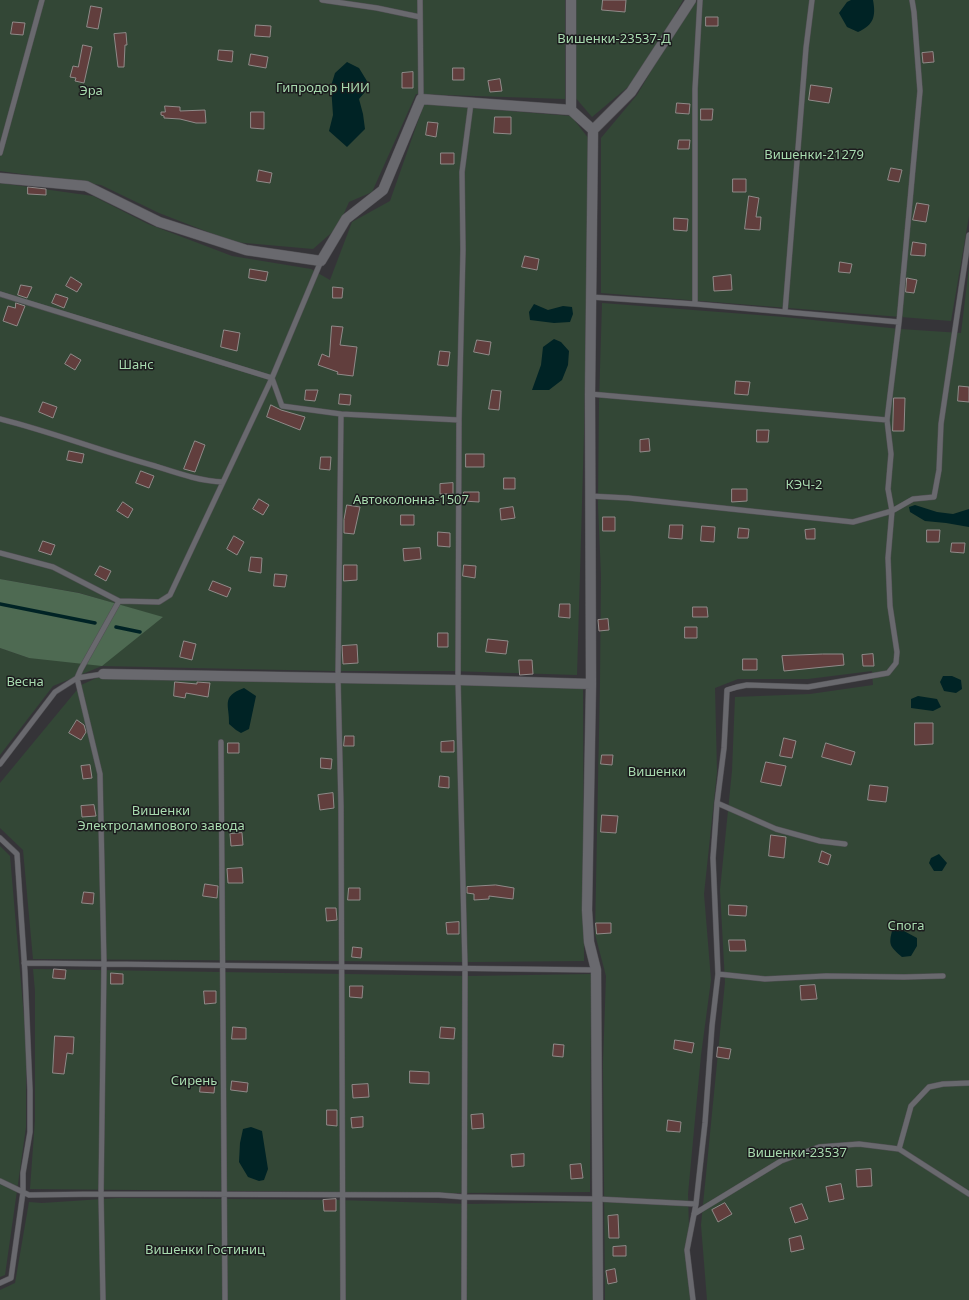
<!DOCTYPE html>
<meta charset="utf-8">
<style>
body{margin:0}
canvas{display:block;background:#353438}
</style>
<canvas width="969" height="1300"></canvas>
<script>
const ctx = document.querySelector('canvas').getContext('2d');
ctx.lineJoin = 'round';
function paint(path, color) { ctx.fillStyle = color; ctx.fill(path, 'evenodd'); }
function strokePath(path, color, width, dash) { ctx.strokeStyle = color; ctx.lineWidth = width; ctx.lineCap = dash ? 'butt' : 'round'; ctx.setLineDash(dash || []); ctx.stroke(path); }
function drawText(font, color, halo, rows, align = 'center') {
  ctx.font = font + ' "Noto Sans",sans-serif'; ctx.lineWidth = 3; ctx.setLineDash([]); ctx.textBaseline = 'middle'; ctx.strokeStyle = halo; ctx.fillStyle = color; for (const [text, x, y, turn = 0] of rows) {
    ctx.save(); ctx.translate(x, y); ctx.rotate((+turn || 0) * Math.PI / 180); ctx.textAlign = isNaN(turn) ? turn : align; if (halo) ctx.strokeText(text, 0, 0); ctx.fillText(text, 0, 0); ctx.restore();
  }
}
const green = new Path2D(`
 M0 0H565V99L416 94 372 192 349 202 338 227 313 249 234 242 159 213 101 185 0 171Z
 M576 0H683L665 32 629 86 592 117 574 96Z
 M698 0H969V216L951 321 601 293V138L637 95 677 27Z
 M424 104 571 116 589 139 584 434 577 675 452 671H332L102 666 53 686 0 755V648L29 658 163 618 80 593 0 579V183L93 196 148 224 232 256 311 269 330 280 352 222 390 201Z
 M969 267V1300H707L701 1225 725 982 720 890 732 771 735 697 810 694 873 685 872 671 808 679H738L715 688 717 772 704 894 711 980 701 1055 688 1194 691 1300H605L603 1063 606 976 595 934 600 683 601 576 598 505 599 403 602 303 784 317 900 329 961 333Z
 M101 676 583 688 584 961 470 962 33 959 23 850 0 828V783L81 685Z
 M0 846 10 856 26 1041V1127L5 1275 0 1277Z
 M33 969 470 976 591 974 590 1192 458 1193 30 1189 35 1120V991Z
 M118 1198 338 1200 468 1204 594 1202V1300H0V1290L15 1283 29 1202 42 1203Z`);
const forest = new Path2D(`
 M0 579 79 593 163 617 102 666 29 658 0 648Z`);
const water = new Path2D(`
 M851 0H873C876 16 874 25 858 32L847 27 839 13 847 2Z
 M347 62 359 68 370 86 359 99 363 114 365 129 347 147 329 131 333 115 331 86 335 73Z
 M534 304 548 310 563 306 572 307 573 314 570 322 554 323 530 320 529 312Z
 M554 339 561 342 569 351 568 365 562 380 549 390H532L541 365 543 347Z
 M915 505 937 512 953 514 969 509V527L946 523 925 521 910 512 909 507Z
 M943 676H952L961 680 962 689 956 693 944 691 940 682Z
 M244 688 256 696 249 729 241 733 236 730 229 724C230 705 220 697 244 688Z
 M918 696 937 699 941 707 933 711 911 708V699Z
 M939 854 947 863 942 871H934L929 863 931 858Z
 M892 931H904L917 938V946L911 956 902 957C891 947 888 946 892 931Z
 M251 1127 262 1131 268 1169 264 1180 259 1181 248 1177 239 1162 240 1143 243 1129Z`);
const stream = new Path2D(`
 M0 604 95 623
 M116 627 140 632`);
const building = new Path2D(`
 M603 0H626L625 12 602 10Z
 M91 6 102 8 98 29 87 27Z
 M706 17H718V26H706Z
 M13 22 25 23 23 35 11 34Z
 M256 25 271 26 270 37 255 36Z
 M126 33 127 45H125L124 67H118L114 34Z
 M83 45 92 47 84 83 75 81 76 78 70 77 73 66 78 67Z
 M219 50 233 51 232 62 218 60Z
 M933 52 934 62 923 63 922 53Z
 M251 54 268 57 266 68 249 65Z
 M453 68H464V80H453Z
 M413 72V88H402V73Z
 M500 79 502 91 490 92 488 81Z
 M811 85 832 88 829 103 809 100Z
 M677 103 690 104 689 114 676 113Z
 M165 106 180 107V111L205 110 206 123H196L180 119 164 118V116L161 115V112H165Z
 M701 109H713L712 120H701Z
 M251 112H264V129L251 128Z
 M495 117H511V134L494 133Z
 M428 122 438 123 436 137 426 135Z
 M679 140H690L689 149H678Z
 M441 153H454V164H441Z
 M891 168 902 170 899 182 888 180Z
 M259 170 272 173 270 183 257 181Z
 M733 179H746V192H733Z
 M28 187 46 189V195L28 194Z
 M749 196 759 198 756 217H761L760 230 745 229Z
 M917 203 929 205 926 222 913 220Z
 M674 218 688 219 687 231 674 230Z
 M913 242 926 244 925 256 911 255Z
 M525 256 539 259 537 270 522 267Z
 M840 262 852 264 850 273 839 272Z
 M250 269 268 272 266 281 249 278Z
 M731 275 732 290 714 291 713 277Z
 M71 277 82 284 77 292 66 286Z
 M907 278 917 280 914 293 906 292Z
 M21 285 32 287 27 298 18 295Z
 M333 287 343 288 342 298H333Z
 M56 294 68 298 64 308 52 303Z
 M16 303 25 306 17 326 3 321 8 306 15 308Z
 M332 326 343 327 340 345 357 347 353 376 337 374 338 372 318 365 322 354 329 357Z
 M224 330 240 333 237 351 221 347Z
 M477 340 491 342 489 355 474 352Z
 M440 351 450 352 448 366 438 365Z
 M71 354 81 360 75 370 65 364Z
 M736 381 750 382 748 395 735 394Z
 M959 386 969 387V402L958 401Z
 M306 390H318L315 401 305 400Z
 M492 390 501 391 499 410 489 409Z
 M340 394 351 395 350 405 339 404Z
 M894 398H905L904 431H893Z
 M43 402 57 407 53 418 39 412Z
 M271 405 281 410 305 417 300 430 267 417Z
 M757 430H769L768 442H757Z
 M649 439 650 451 640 452V440Z
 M195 441 205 445 195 472 184 469Z
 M69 451 84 454 82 463 67 460Z
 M466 454H484V467H466Z
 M321 457H331L330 470 320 469Z
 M141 471 154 476 149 488 136 483Z
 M504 478H515V489H504Z
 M453 483V494H440V484Z
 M732 489H747V501L732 502Z
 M464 492H479V502L463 501Z
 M259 499 269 505 263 515 253 509Z
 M123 502 133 509 128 518 117 511Z
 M347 505 360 507 354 534 344 533V520Z
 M513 507 515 518 501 520 500 509Z
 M401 515H414V525H401Z
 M603 517H615V531H603Z
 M670 525H683L682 539 669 538Z
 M702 526 715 527 714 542 701 541Z
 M739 528 749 529 748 538H738Z
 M815 529V539H806L805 530Z
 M927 530H940L939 542H927Z
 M438 532 450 533V547L438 546Z
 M234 536 244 542 237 555 227 549Z
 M43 541 55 545 51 555 39 551Z
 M952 543H965L964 553 951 552Z
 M420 548 421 559 404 561 403 549Z
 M251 557 262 558 261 573 249 571Z
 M344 565H357V580L344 581Z
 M464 565 476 566 475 578 463 576Z
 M100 566 111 571 106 581 95 575Z
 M275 574 287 575 285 587 274 586Z
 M213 581 231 588 227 597 209 590Z
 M560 604H570V618L559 617Z
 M693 607H707L708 617H693Z
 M608 619 609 630 599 631 598 620Z
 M685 627H697V638H685Z
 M438 633H448V647H438Z
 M488 639 508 641 506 654 486 652Z
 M184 641 196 644 192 660 180 657Z
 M357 645 358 663 343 664 342 646Z
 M823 654H843L844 665 784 671 782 656Z
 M873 654 874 666H863L862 655Z
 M743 659H757V670H743Z
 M519 660H532L533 674 520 675Z
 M175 682 197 684V682L210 683 208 697 186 693 185 698 174 696Z
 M77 720 84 725 86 732 81 740 69 733Z
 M915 723H933V744L915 745Z
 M345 736H354V746H344Z
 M784 738 796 741 792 758 780 756Z
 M454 741V752H441V742Z
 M228 743H239V753H228Z
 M826 743 855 752 851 765 822 757Z
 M602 755H613L612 765 601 764Z
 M321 758 332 759 331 769 321 768Z
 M766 762 786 766 781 786 761 782Z
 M90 765 92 778 83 779 81 766Z
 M440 776 449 777V788L439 787Z
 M870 785 888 787 886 802 868 800Z
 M333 793 334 808 320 810 318 795Z
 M94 805 96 816 82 817 81 806Z
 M602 815 618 816 616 833 601 832Z
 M242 833 243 845 231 846 230 834Z
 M771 835 786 837 784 858 769 856Z
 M822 851 831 855 828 865 819 862Z
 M242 868 243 883H228L227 869Z
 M205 884 218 886 217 898 203 896Z
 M496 885 514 888 513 899 489 896V899L474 900V894L467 893V887Z
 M349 888H360V900H348Z
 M84 892 94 893 93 904 82 903Z
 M729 905 747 906 746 916 729 915Z
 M326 908H336L337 920 327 921Z
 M459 922V934H447L446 923Z
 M596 923H611V933L597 934Z
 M729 940H745L746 951H730Z
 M353 947 362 948 361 958 352 957Z
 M54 969 66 970 65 979 53 978Z
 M111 973 123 974V984H111Z
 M815 985 817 999 801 1000 800 986Z
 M350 986H363L362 998 350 997Z
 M204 991H216V1003L205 1004Z
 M233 1027 246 1028V1039H232Z
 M441 1027 455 1028 454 1039 440 1038Z
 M55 1036 74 1037 73 1054 67 1053 64 1074 53 1073Z
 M675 1040 694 1043 692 1053 674 1049Z
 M554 1044 564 1045 563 1057 553 1056Z
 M718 1047 731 1049 729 1059 717 1057Z
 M410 1071 429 1072V1084L410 1083Z
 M232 1081 248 1083 247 1092 231 1090Z
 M201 1083H215L214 1093 200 1092Z
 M368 1084 369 1097 353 1098 352 1085Z
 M327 1110H337V1126L327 1125Z
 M483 1114 484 1128 472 1129 471 1115Z
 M363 1117V1127L352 1128 351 1118Z
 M668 1120 681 1122 680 1132 667 1131Z
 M524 1154V1166L512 1167 511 1155Z
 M581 1164 583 1178 571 1179 570 1165Z
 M871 1169 872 1186 857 1187 856 1170Z
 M841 1184 844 1199 829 1202 826 1187Z
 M336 1199V1211H324L323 1200Z
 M725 1203 732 1214 718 1222 712 1210Z
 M802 1204 808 1219 795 1223 790 1208Z
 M618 1215 619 1238H609L608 1216Z
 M801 1236 804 1249 791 1252 789 1239Z
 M626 1246V1256H613V1247Z
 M615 1269 617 1282 608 1284 606 1271Z`);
const service = new Path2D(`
 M322 0 377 8 420 17
 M420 0 421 99
 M0 153 42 0
 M0 294 272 378 321 261
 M591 297 695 304 899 322 887 420
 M695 304V89L700 0
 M785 312 806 48 812 0
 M899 322 920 91 914 12 912 0
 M272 378 282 406 341 414 338 678 341 806 343 1300
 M590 394 887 420 891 454 888 489 892 511 913 499 934 497 939 470 941 424 969 235
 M341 414 459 420
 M0 419C52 432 103 452 155 466 177 473 199 481 223 482
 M590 496 628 498 853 522 892 511 888 558 890 606 897 652 896 663 888 673 808 687 747 685 737 687 727 690 724 748 717 803 713 858 718 974 712 1026 705 1123 696 1204 687 1250 693 1300
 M0 553 53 567 119 601
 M103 674 77 678 81 669 119 601 159 602 170 595 272 378
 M221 742 225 1300
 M0 764 55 692 77 678 100 774 104 964 101 1194 103 1300
 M717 803 776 829 820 841 845 844
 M0 838 17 854 25 973 30 1090V1132L23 1173V1192L11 1278 0 1283
 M24 963 596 970
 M718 974 765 979 826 976 904 977 943 976
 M969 1083 943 1084 929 1087 911 1106 899 1149 969 1194
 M0 1181 29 1195 101 1194 439 1195 464 1197 597 1199 696 1204
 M694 1214 781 1161 819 1147 859 1144 899 1149
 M464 1300 465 967 458 680 459 420 463 250 462 172 471 103`);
const minor = new Path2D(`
 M571 110V0
 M593 130 631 92 691 0
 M0 178 86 186 159 222 246 250 321 261 346 219 383 190 421 99 571 110 593 130 590 394 591 684 587 910 589 942 596 970 598 1300
 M103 674 458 680 591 684`);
const parkNames = [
 ["Вишенки-23537-Д",614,39],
 ["Гипродор НИИ",323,88],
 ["Эра",91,91],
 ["Вишенки-21279",814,155],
 ["Шанс",136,365],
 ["КЭЧ-2",804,485],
 ["Автоколонна-1507",411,500],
 ["Весна",25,682],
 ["Вишенки",657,772],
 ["Вишенки",161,811],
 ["Электролампового завода",161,826],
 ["Спога",906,926],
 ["Сирень",194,1081],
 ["Вишенки-23537",797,1153],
 ["Вишенки Гостиниц",205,1250]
];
paint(green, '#334736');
paint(forest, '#4e6a52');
paint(water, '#002325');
strokePath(stream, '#002325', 3.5);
paint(building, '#613e3d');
strokePath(building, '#908a89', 1);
strokePath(service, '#515054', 6);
strokePath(minor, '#515054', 11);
strokePath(service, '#69696e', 5);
strokePath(minor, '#69696e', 10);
drawText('13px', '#a8dbaf', '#1c1c1e', parkNames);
</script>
